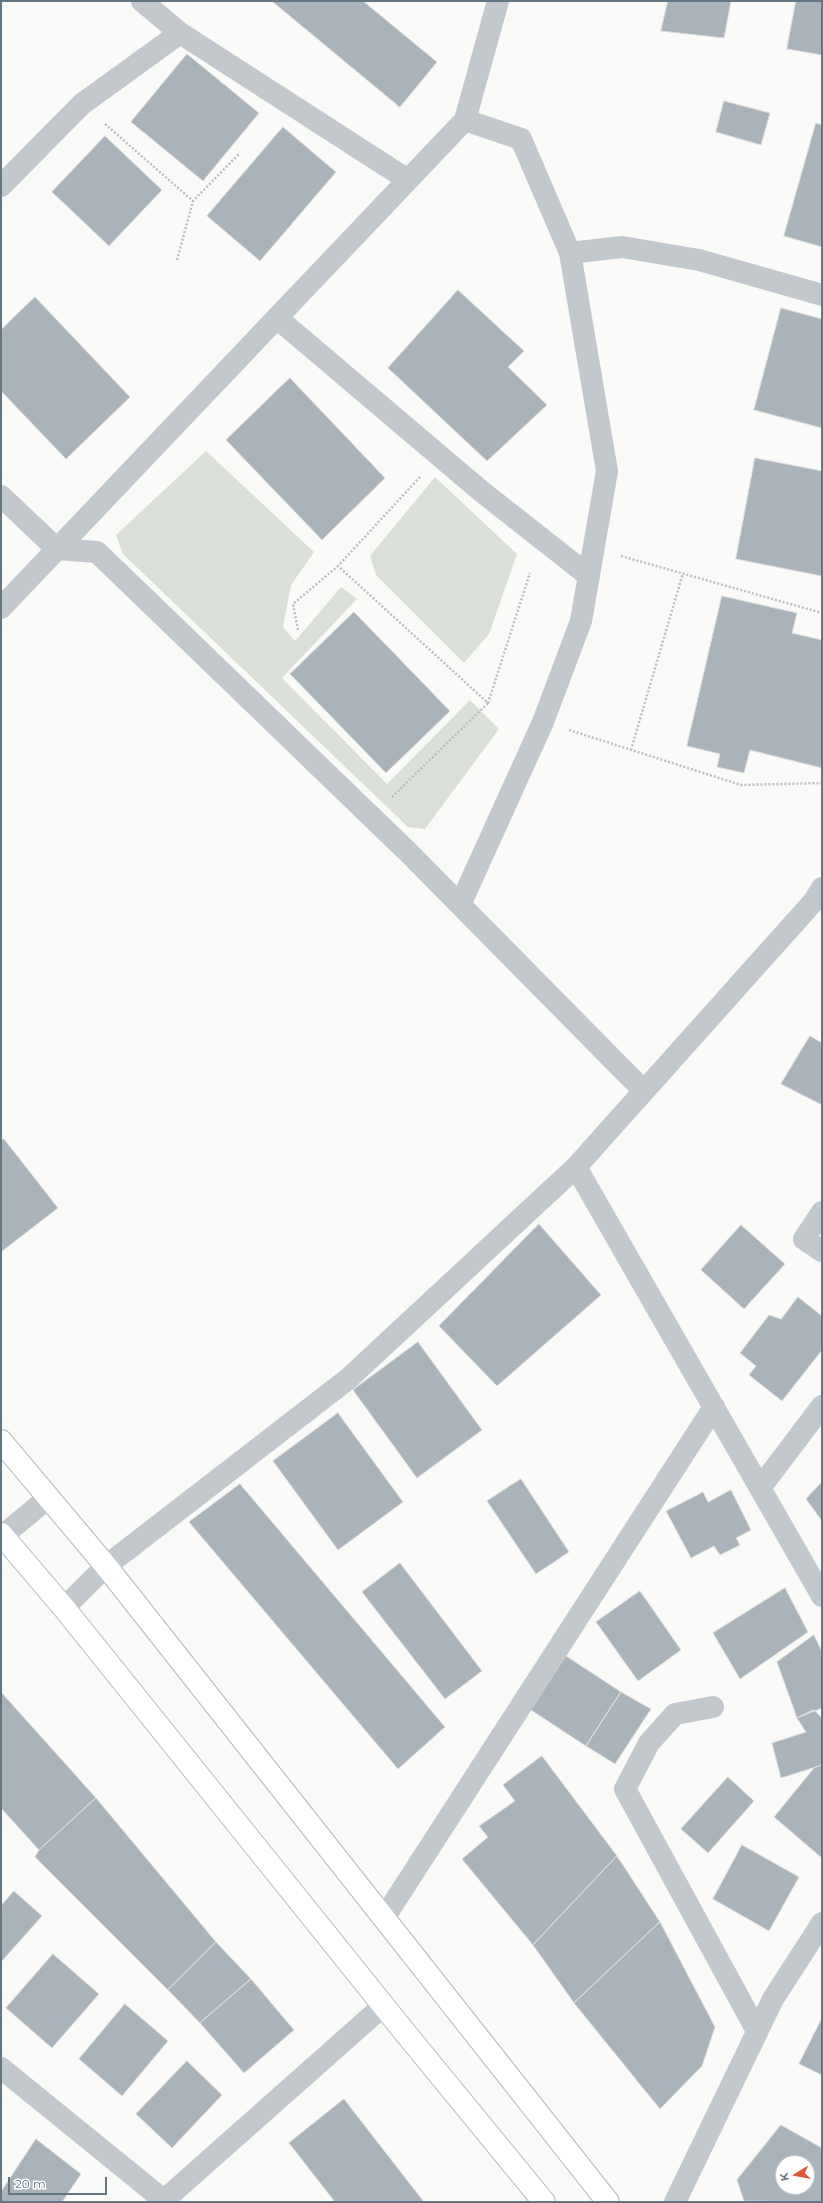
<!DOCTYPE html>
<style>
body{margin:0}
#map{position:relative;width:823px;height:2203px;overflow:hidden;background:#fafaf8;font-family:Montserrat,sans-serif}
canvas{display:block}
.frame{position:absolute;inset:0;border:2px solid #657683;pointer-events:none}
.north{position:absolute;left:775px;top:2155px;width:40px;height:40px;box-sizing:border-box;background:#fff;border:1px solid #c1c8cd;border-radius:50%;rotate:259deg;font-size:11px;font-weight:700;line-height:16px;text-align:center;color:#657683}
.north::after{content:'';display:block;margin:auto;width:14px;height:18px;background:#e4572e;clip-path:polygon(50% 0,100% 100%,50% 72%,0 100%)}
.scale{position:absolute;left:8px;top:2177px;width:99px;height:18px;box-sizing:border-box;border:2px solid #657683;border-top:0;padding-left:5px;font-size:12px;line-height:14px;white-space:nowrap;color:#657683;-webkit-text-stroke:3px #fff;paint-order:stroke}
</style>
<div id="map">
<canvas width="823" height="2203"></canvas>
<div class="frame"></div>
<div class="north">K</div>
<div class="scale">20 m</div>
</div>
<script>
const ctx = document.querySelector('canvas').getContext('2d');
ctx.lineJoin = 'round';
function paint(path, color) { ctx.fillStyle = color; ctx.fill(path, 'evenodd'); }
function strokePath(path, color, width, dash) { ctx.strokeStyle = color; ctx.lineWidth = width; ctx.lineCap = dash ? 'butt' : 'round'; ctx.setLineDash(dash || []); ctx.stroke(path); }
const green = new Path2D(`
 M206 451 314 552 291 585 283 627 295 641 341 587 357 599 282 678 387 784 470 700 499 729 425 829 408 827 123 554 116 535Z
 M435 477 517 554 489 634 464 663 376 575 370 556Z`);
const building = new Path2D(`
 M272 1H363L437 62 400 107Z
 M668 1H731L724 38 661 31Z
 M796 1H822V55L787 49Z
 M187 54 259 113 203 181 131 122Z
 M724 101 770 113 761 145 716 132Z
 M816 123 822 125V247L784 236Z
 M283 127 336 172 260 261 207 216Z
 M105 136 162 190 109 246 52 192Z
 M458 290 524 351 508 367 547 405 487 461 388 368Z
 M35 297 130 397 66 459 1 391V330Z
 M781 308 822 319V428L754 410Z
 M290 378 385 478 322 540 226 440Z
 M755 458 822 471V576L736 559Z
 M722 596 797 613 792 633 822 640V768L750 750 744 773 717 767 720 754 687 746Z
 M354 612 450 711 386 773 290 674Z
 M810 1036 822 1043V1105L781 1084Z
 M4 1139 58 1208 1 1252V1141Z
 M539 1224 601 1295 497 1386 439 1326Z
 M741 1225 785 1264 744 1309 701 1270Z
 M798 1297 822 1316V1350L782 1401 749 1375 756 1366 740 1353 769 1315 781 1319Z
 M418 1342 482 1430 417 1478 353 1390Z
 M338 1413 403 1502 338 1550 273 1461Z
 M521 1479 569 1552 536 1574 487 1501Z
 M822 1482V1521L806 1499Z
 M240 1484 445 1727 398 1769 189 1522Z
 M731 1490 751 1530 736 1538 740 1545 720 1555 714 1546 691 1558 666 1511 703 1492 708 1502Z
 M400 1563 482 1671 445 1699 362 1592Z
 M785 1588 808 1632 740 1679 713 1633Z
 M640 1591 681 1650 638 1681 596 1622Z
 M814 1635 822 1652V1708L797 1718 777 1662Z
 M566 1656 621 1692 586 1746 531 1710Z
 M1 1692 96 1798 39 1850 1 1808Z
 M621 1692 651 1709 615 1764 586 1746Z
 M814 1710 822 1718V1765L781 1778 772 1743 806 1732 797 1718Z
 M542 1756 617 1856 533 1945 462 1859 488 1837 479 1826 515 1801 503 1785Z
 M822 1765V1858L774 1817 814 1768Z
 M728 1777 754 1801 708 1853 681 1829Z
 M96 1798 216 1942 168 1990 35 1857 39 1850Z
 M742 1845 799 1877 769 1931 713 1899Z
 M617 1856 660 1922 574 2003 533 1945Z
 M14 1891 42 1916 1 1962V1906Z
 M660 1922 715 2027 702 2066 660 2109 574 2003Z
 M216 1942 251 1979 200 2023 168 1990Z
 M53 1954 99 1994 52 2048 6 2008Z
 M251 1979 294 2030 244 2073 200 2023Z
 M125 2004 168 2041 122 2096 79 2059Z
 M822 2018V2075L799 2064Z
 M187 2061 222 2095 172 2148 136 2114Z
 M344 2099 424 2202H335L289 2143Z
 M781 2125 822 2148V2202L744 2201 737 2180ZM783 2163H807V2187H783Z
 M36 2139 81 2174 62 2202H1V2192Z`);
const path = new Path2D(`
 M105 124 193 201 239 154
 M177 260 193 201
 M420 477 338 566 488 703 530 573
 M621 556 822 613
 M298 630 293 604 338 566
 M569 730 741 785 822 783
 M631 750 683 573
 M392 797 488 703`);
const minor = new Path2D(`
 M142 1 180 33 408 180
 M465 120 521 139 570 253
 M1 186 82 104 180 33
 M277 318 481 491 589 576
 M1 496 57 549 97 552 409 853 644 1091
 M1 608 465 120 498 1
 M460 905 543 722 581 621 607 471 570 253 622 247 699 260 822 295
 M576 1167 822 1596
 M822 1212 804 1239 822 1251
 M760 1488 822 1406
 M1 1537 48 1498
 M64 1608 106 1566 348 1379 576 1167 814 901 822 888
 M713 1707 675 1714 649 1743 625 1789 757 2031
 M384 1918 714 1407
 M1 2068 166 2202
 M162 2202 383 2006
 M675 2202 773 1999 822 1923`);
const major = new Path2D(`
 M1 1441 106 1566 608 2202
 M1 1534 64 1608 407 2035 544 2202`);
paint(green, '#dadfd7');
paint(building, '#aab3b9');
strokePath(building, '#dcdcda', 1);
strokePath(major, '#b5babe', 24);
strokePath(path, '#bbbfc2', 2.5, [2, 2]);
strokePath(minor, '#c3c8cc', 22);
strokePath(major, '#fff', 22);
</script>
